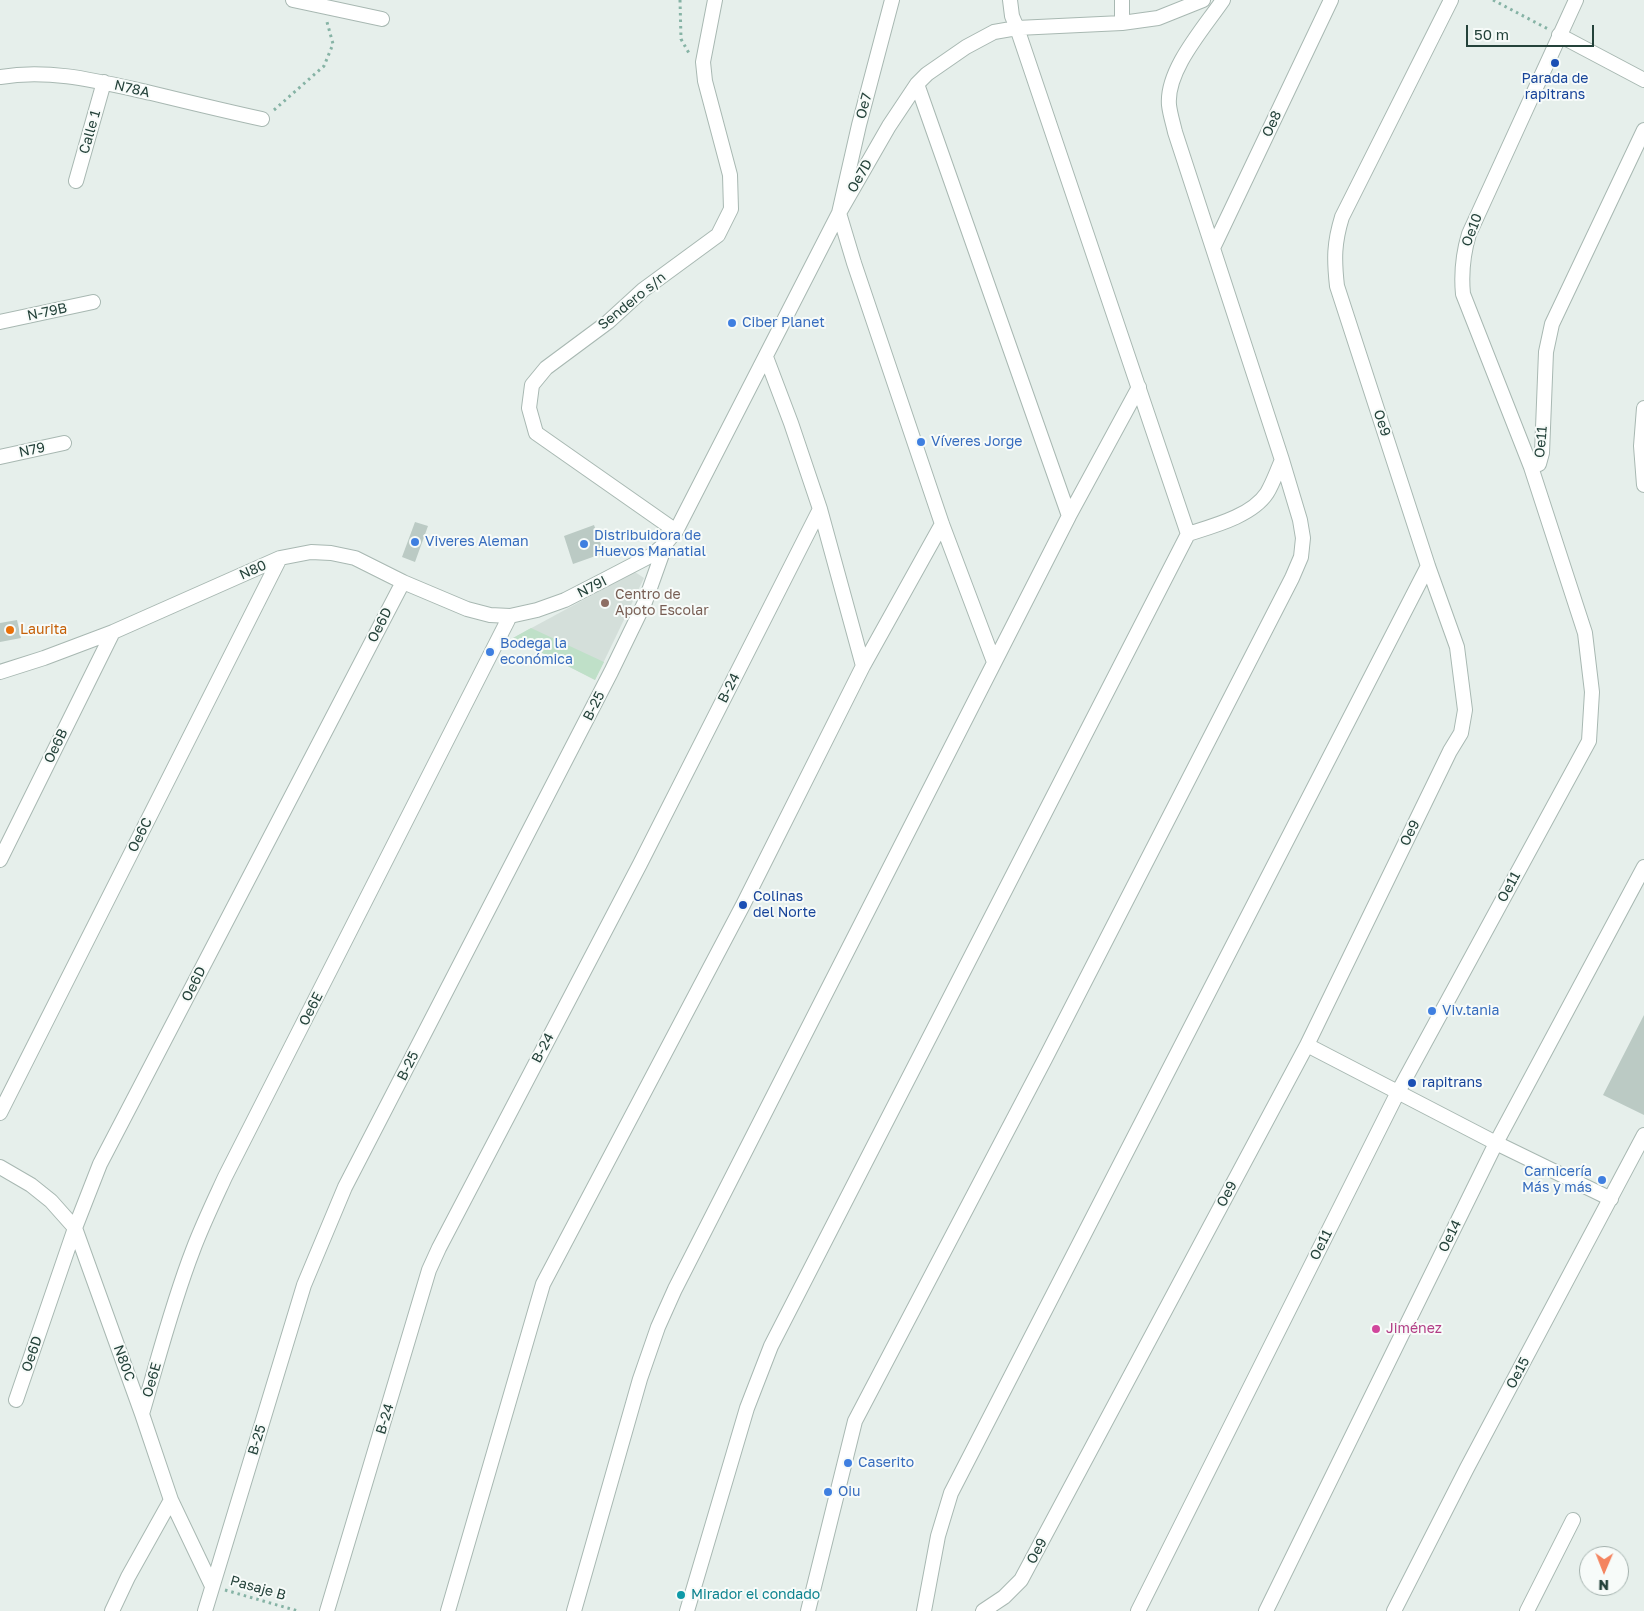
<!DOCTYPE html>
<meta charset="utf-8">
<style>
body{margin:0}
#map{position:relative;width:1644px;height:1611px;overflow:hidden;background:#e6efeb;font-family:"Golos Text",sans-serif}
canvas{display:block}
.north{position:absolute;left:1579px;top:1546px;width:50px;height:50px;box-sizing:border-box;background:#f7fbf9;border:1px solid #a3b1ad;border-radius:50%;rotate:181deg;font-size:14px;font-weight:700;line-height:20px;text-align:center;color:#24423a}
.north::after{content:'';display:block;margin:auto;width:18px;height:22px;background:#f4845f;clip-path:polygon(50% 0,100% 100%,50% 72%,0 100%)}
.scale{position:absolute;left:1466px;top:25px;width:128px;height:22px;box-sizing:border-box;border:2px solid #24423a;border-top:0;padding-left:6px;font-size:15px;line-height:18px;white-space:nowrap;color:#24423a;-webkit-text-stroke:4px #f7fbf9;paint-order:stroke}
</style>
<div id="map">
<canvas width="1644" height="1611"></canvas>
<div class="north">N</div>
<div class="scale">50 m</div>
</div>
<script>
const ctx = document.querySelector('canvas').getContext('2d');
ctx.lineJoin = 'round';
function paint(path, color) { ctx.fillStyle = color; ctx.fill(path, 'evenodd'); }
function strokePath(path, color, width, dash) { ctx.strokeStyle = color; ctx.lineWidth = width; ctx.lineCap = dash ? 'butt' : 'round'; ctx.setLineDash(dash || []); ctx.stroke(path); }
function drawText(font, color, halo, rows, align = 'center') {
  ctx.font = font + ' "Golos Text",sans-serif'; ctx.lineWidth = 4; ctx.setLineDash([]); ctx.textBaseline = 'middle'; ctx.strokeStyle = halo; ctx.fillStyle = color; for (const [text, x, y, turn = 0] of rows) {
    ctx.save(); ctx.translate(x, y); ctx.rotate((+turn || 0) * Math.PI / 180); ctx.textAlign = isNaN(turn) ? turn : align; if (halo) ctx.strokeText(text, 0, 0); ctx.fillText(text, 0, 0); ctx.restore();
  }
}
const built = new Path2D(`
 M635 572 644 578 595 680 513 638Z`);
const green = new Path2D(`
 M531 628 604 662 595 680 513 638Z`);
const building = new Path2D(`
 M415 522 428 526 415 562 402 557Z
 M594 525 604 553 573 564 564 536Z
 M17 620 21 638 0 642V623Z
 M1644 1015V1115L1603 1095Z`);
const path = new Path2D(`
 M680 0 681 39 690 55
 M1493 0 1548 29
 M274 110 324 66 333 44 327 22
 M225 1590 298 1611`);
const street = new Path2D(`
 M293 0 382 19
 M892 0 859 125 839 213 854 263 942 524 994 662
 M1010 0 1012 16 1017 28 1188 534
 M1122 23V0
 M1559 35 1644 80
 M0 77C51 68 101 82 151 93 188 102 225 111 262 119
 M917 84 1069 516
 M76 181 104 82
 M1213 248 1331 0
 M0 322 93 302
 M766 357 791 423 820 509 863 666
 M1644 408 1641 446 1644 485
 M0 457 64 443
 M1531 467 1539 464 1542 453 1546 352 1552 324 1644 130
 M676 531 536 433 529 408 532 385 546 368 608 322 643 290 718 235 731 209 730 175 705 81 703 62 715 0
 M0 672 44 658 113 632 280 558 311 552 331 553 355 558 403 582 467 609 490 615 510 616 537 610 565 600 604 580 652 555 666 543 676 531 839 213 889 126 917 84 927 74 966 47 994 32 1017 28 1122 23 1158 18 1203 0
 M0 860 113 632
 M1307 1045 1496 1143 1611 1199
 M0 1113 280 558
 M0 1167 31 1185 51 1201 75 1228 142 1414 171 1500 212 1586
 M16 1400 75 1228 100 1164 403 582
 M142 1414C158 1360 172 1304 193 1250 202 1226 214 1201 225 1177L510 616
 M112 1611 128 1577 171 1500
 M205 1611 304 1285 345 1187 611 672 645 602 666 543
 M327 1611 429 1270 439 1248 640 864 820 509
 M448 1611 543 1284 743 905 863 666 942 524
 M574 1611 640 1379 658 1327 675 1289 1069 516 1139 387
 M687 1611 747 1408 771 1346 1188 534C1213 526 1252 516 1267 493 1273 483 1277 471 1282 460
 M808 1611 855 1421 1045 1059 1292 578 1301 557 1303 538 1300 520 1282 460 1175 132C1173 123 1170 114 1169 105 1166 70 1204 28 1223 0
 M924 1611 938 1536 951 1493 1428 566
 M983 1611 1004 1597 1021 1580 1307 1045 1450 751 1461 733 1465 710 1457 647 1428 566 1337 286C1334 259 1334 243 1342 217L1451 0
 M1138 1611 1398 1092 1589 741 1592 692 1585 633 1531 467 1463 294C1461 273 1463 254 1469 234L1576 0
 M1266 1611 1496 1143 1644 867
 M1394 1611 1467 1468 1644 1135
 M1527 1611 1573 1520`);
const markers = [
 [1555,63,5,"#1a4fb4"],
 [732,323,5,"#3f7fe0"],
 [921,442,5,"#3f7fe0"],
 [415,542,5,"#3f7fe0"],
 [584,544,5,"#3f7fe0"],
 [605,603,5,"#8d6e63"],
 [10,630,5,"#e8710a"],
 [490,652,5,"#3f7fe0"],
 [743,905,5,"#1a4fb4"],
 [1432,1011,5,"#3f7fe0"],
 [1412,1083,5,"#1a4fb4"],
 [1602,1180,5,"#3f7fe0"],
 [1376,1329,5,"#d1479c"],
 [848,1463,5,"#3f7fe0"],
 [828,1492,5,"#3f7fe0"],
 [681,1595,5,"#0f9aa8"]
];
const transitNames = [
 ["Parada de",1555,79,"center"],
 ["rapitrans",1555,95,"center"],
 ["Colinas",753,897],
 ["del Norte",753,913],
 ["rapitrans",1422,1083]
];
const streetNames = [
 ["N78A",132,89,13],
 ["Oe7",864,106,-75],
 ["Oe8",1272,124,-65],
 ["Calle 1",90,132,-74],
 ["Oe7D",860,176,-60],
 ["Oe10",1472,230,-69],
 ["Sendero s/n",632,301,-39],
 ["N-79B",47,312,-12],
 ["Oe9",1382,423,72],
 ["Oe11",1541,442,-85],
 ["N79",32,450,-12],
 ["N80",253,570,-24],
 ["N79I",592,587,-27],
 ["Oe6D",380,625,-63],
 ["B-24",729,688,-63],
 ["B-25",594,706,-63],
 ["Oe6B",56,746,-64],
 ["Oe9",1410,833,-64],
 ["Oe6C",140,835,-63],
 ["Oe11",1509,887,-61],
 ["Oe6D",194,984,-63],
 ["Oe6E",311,1009,-63],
 ["B-24",543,1048,-62],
 ["B-25",408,1066,-63],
 ["Oe9",1227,1194,-62],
 ["Oe14",1450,1236,-64],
 ["Oe11",1321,1245,-63],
 ["Oe6D",32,1354,-71],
 ["N80C",124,1363,70],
 ["Oe15",1518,1373,-62],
 ["Oe6E",152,1380,-74],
 ["B-24",385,1419,-73],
 ["B-25",257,1440,-73],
 ["Oe9",1037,1551,-62],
 ["Pasaje B",258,1588,16]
];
const shopNames = [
 ["Ciber Planet",742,323],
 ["Víveres Jorge",931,442],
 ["Distribuidora de",594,536],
 ["Huevos Manatial",594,552],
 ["Viveres Aleman",425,542],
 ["Bodega la",500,644],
 ["económica",500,660],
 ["Viv.tania",1442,1011],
 ["Carnicería",1592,1172,"right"],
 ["Más y más",1592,1188,"right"],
 ["Caserito",858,1463],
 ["Oiu",838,1492]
];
const educationNames = [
 ["Centro de",615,595],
 ["Apoto Escolar",615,611]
];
const foodNames = [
 ["Laurita",20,630]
];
const hotelNames = [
 ["Jiménez",1386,1329]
];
const cultureNames = [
 ["Mirador el condado",691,1595]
];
paint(built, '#d4dfda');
paint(green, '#bfe0c8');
paint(building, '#bbcac4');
strokePath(street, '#a8b8b2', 16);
strokePath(path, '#86b3a5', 3, [2.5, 4]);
strokePath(street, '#fff', 14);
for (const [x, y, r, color] of markers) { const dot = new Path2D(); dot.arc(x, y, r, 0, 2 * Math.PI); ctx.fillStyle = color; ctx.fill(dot); strokePath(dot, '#f7fbf9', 2); }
drawText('14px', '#164399', '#f7fbf9', transitNames, 'left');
drawText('14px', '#24423a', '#f7fbf9', streetNames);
drawText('14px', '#366cbe', '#f7fbf9', shopNames, 'left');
drawText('14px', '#785e54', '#f7fbf9', educationNames, 'left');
drawText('14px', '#c56008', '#f7fbf9', foodNames, 'left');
drawText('14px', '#b23c85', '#f7fbf9', hotelNames, 'left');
drawText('14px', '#0d838f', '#f7fbf9', cultureNames, 'left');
</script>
